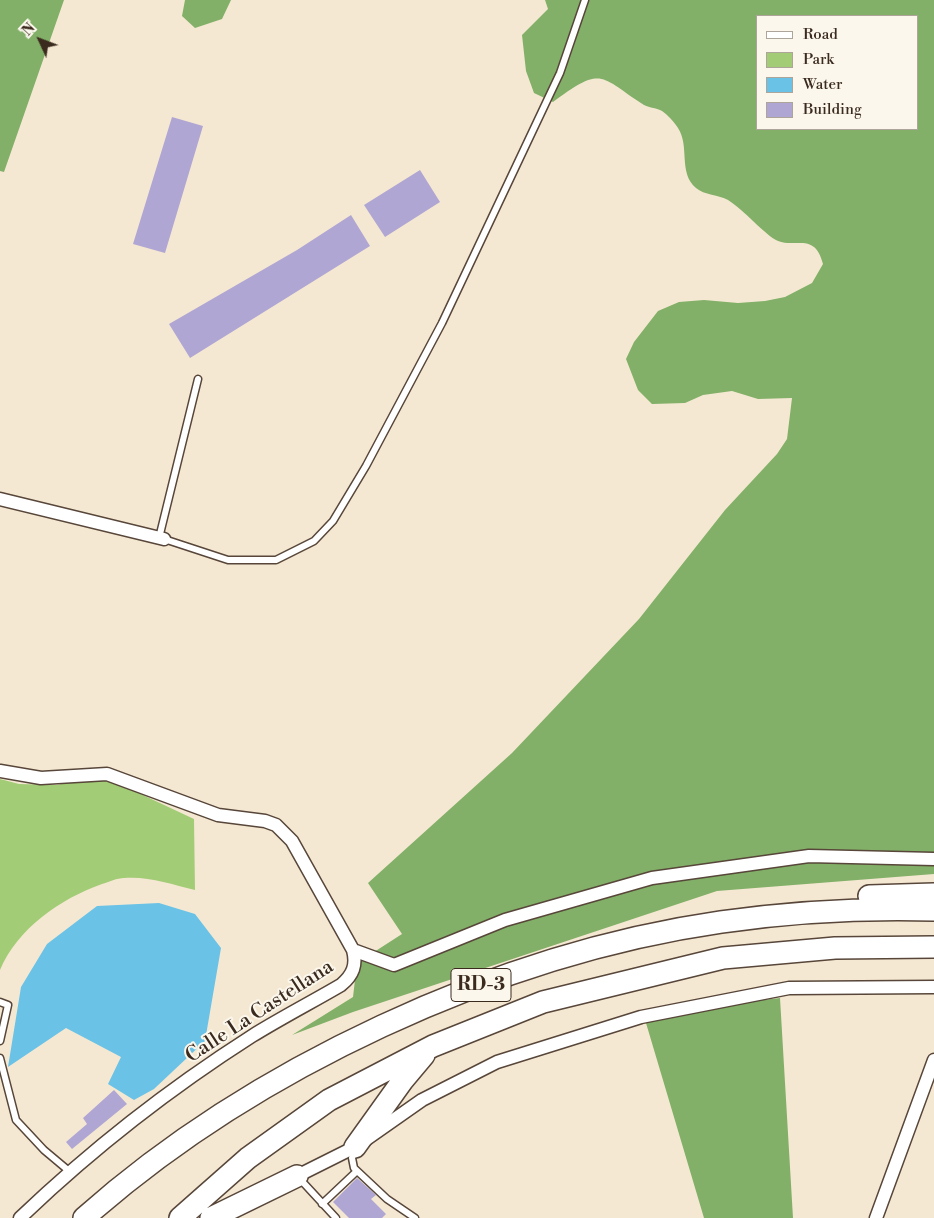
<!DOCTYPE html>
<style>
body{margin:0}
#map{position:relative;width:934px;height:1218px;overflow:hidden;background:#f5e8d2;font-family:"Libre Bodoni",serif}
canvas{display:block}
.legend{position:absolute;left:756px;top:15px;width:162px;height:115px;box-sizing:border-box;background:#fbf7ec;border:1px solid #aea59a;margin:0;padding:6px 9px;list-style:none;font-size:15px;color:#3b2a1e}
.legend li{display:flex;align-items:center;gap:10px;height:25px}
.legend b{width:25px;border:1px solid #aea59a}
.north{position:absolute;left:15px;top:15px;width:50px;height:50px;-webkit-text-stroke:4px #fbf7ec;paint-order:stroke;rotate:313deg;font-size:14px;font-weight:700;line-height:20px;text-align:center;color:#3b2a1e}
.north::after{content:'';display:block;margin:auto;width:18px;height:22px;background:#3b2a1e;clip-path:polygon(50% 0,100% 100%,50% 72%,0 100%)}
</style>
<div id="map">
<canvas width="934" height="1218"></canvas>
<ul class="legend">
<li><b style="height:6px;background:#fff"></b>Road</li>
<li><b style="height:14px;background:#a3cc77"></b>Park</li>
<li><b style="height:14px;background:#6ac2e7"></b>Water</li>
<li><b style="height:14px;background:#afa6d3"></b>Building</li>
</ul>
<div class="north">N</div>
</div>
<script>
const ctx = document.querySelector('canvas').getContext('2d');
ctx.lineJoin = 'round';
function paint(path, color) { ctx.fillStyle = color; ctx.fill(path, 'evenodd'); }
function strokePath(path, color, width, dash) { ctx.strokeStyle = color; ctx.lineWidth = width; ctx.lineCap = dash ? 'butt' : 'round'; ctx.setLineDash(dash || []); ctx.stroke(path); }
function drawText(font, color, halo, rows, align = 'center') {
  ctx.font = font + ' "Libre Bodoni",serif'; ctx.lineWidth = 4; ctx.setLineDash([]); ctx.textBaseline = 'middle'; ctx.strokeStyle = halo; ctx.fillStyle = color; for (const [text, x, y, turn = 0] of rows) {
    ctx.save(); ctx.translate(x, y); ctx.rotate((+turn || 0) * Math.PI / 180); ctx.textAlign = isNaN(turn) ? turn : align; if (halo) ctx.strokeText(text, 0, 0); ctx.fillText(text, 0, 0); ctx.restore();
  }
}
const green = new Path2D(`
 M0 779 19 784 57 785 82 779 115 782 194 819 195 890C171 884 148 876 124 878 117 878 109 882 102 884 60 899 18 928 0 970Z`);
const forest = new Path2D(`
 M0 0H64L4 172 0 171Z
 M185 0H231L222 19 195 28 182 16Z
 M545 0H934V874L717 891 353 1012 292 1035 353 997 357 963 402 934 368 883 512 753 639 619 725 510 777 454 787 439 792 398 758 399 732 391 703 395 685 403 652 404 638 390 626 359 634 342 658 311 679 302 704 300 738 303 765 301 785 297 812 283 823 264C815 232 796 248 778 241 766 236 743 209 728 200 719 195 704 195 696 188 678 173 690 146 678 128 675 123 667 114 662 111 657 108 650 108 644 105 599 76 603 65 553 102L534 93 526 71 522 35 548 9ZM758 16H918V129H758Z
 M780 998 793 1218H704L646 1023 720 1005Z`);
const water = new Path2D(`
 M159 903 195 914 221 948 205 1041 154 1089 134 1100 108 1084 121 1057 66 1028 8 1067 21 987 47 944 97 906Z`);
const building = new Path2D(`
 M172 117 203 126 165 253 133 244Z
 M420 170 440 202 385 237 364 205Z
 M351 215 370 246 190 358 169 324 297 250Z
 M114 1090 127 1104 72 1149 66 1142 87 1124 83 1118Z
 M357 1178 376 1195 371 1199 386 1214 382 1218H349L333 1202Z`);
const service = new Path2D(`
 M159 538 198 379
 M164 539 228 560H276L314 541 333 521 366 466 442 323 560 73 585 0
 M0 1002 8 1005 0 1041
 M0 1058 16 1120 44 1150 69 1171
 M355 1149 352 1158 354 1168 387 1199 415 1218
 M299 1178 336 1218
 M322 1204 357 1171`);
const minor = new Path2D(`
 M0 499 164 539
 M0 771 41 778 107 774 218 815 265 821 276 825 292 841 353 950C357 965 353 975 341 985 312 1002 281 1018 252 1036 169 1089 91 1150 20 1218
 M353 950 394 965 505 920 652 878 809 856 934 859
 M297 1176 355 1147 422 1100 497 1062 641 1017 789 988 934 987
 M876 1218 934 1060`);
const trunk = new Path2D(`
 M869 896 934 894
 M355 1147 403 1080 424 1055
 M84 1218C252 1069 498 954 721 922 791 912 863 908 934 910
 M180 1218 248 1158 329 1100 433 1046 543 1002 723 958 835 948 934 947
 M211 1218 297 1176`);
const shields = [
 [481,985,60]
];
const shieldNames = [
 ["RD-3",481,985]
];
const streetNames = [
 ["Calle La Castellana",260,1012,-33]
];
paint(green, '#a3cc77');
paint(forest, '#82b068');
paint(water, '#6ac2e7');
paint(building, '#afa6d3');
strokePath(service, '#574639', 9);
strokePath(minor, '#574639', 15);
strokePath(trunk, '#574639', 24);
strokePath(service, '#fff', 6);
strokePath(minor, '#fff', 12);
strokePath(trunk, '#fff', 21);
for (const [x, y, w] of shields) { const box = new Path2D(); box.roundRect(x - w / 2, y - 16.5, w, 33, 4); ctx.fillStyle = '#fbf7ec'; ctx.fill(box); strokePath(box, '#3b2a1e', 1); }
drawText('bold 19px', '#3b2a1e', null, shieldNames);
drawText('20px', '#3b2a1e', '#fbf7ec', streetNames);
</script>
